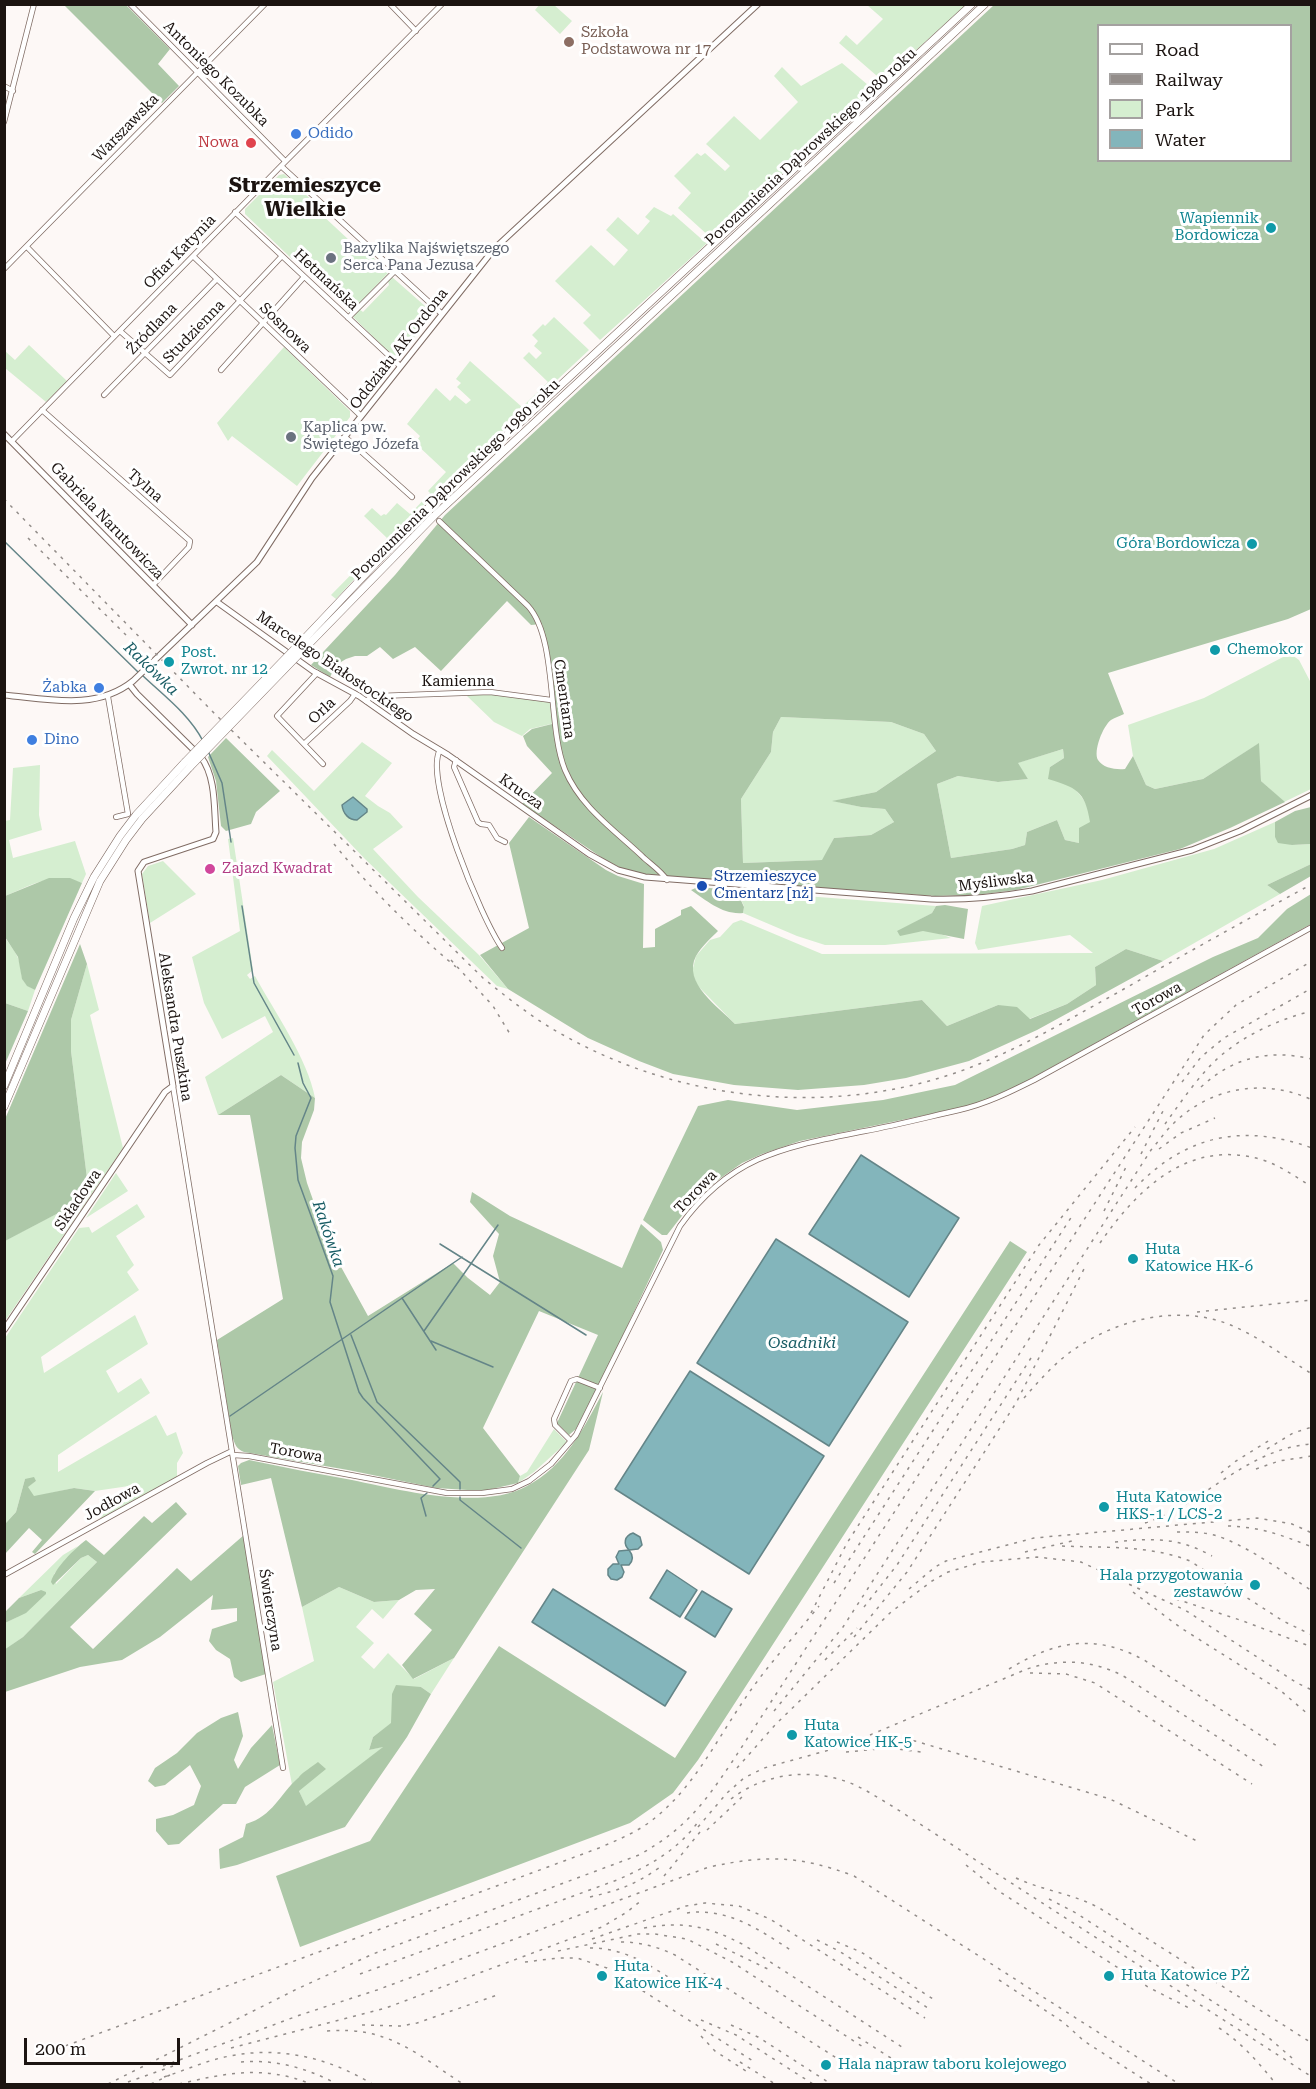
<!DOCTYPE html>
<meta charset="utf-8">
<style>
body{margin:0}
#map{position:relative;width:1316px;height:2089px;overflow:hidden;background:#fdf8f6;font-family:"Roboto Serif",serif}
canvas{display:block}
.frame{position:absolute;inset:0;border:6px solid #1c1411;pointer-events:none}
.legend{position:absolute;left:1097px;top:24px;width:195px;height:138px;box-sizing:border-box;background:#fff;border:2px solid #a4a1a0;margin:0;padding:8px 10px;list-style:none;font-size:18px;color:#1c1411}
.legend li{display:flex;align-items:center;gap:12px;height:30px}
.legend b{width:30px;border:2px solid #a4a1a0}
.scale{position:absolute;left:24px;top:2038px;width:156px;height:27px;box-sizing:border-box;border:3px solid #1c1411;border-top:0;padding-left:8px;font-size:18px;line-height:21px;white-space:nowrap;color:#1c1411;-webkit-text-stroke:4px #fff;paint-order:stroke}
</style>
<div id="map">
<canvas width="1316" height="2089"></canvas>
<div class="frame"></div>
<ul class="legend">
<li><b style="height:8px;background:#fff"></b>Road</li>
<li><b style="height:8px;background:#938d8a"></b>Railway</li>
<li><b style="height:16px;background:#d5eed0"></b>Park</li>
<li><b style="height:16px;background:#83b5bb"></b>Water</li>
</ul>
<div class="scale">200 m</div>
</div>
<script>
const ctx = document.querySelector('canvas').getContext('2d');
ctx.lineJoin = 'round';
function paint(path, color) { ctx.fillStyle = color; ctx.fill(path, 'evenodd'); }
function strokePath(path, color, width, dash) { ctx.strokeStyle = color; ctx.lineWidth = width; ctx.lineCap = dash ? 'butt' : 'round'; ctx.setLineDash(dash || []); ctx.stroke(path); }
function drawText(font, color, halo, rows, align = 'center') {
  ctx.font = font + ' "Roboto Serif",serif'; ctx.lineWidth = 6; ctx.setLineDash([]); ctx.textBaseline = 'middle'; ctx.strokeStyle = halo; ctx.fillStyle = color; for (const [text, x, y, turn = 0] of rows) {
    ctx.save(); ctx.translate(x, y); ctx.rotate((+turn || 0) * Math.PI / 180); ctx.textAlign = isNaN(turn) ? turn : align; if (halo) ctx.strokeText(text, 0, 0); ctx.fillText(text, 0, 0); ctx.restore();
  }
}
const green = new Path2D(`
 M540 4 554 5 572 21 560 34 535 10Z
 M956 4 966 5C843 115 724 230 600 340L583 323 591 315 555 281 591 245 614 266 628 250 606 230 618 217 638 235 650 221 645 217 654 207 671 216 673 214 706 243 711 238 678 208 691 193 674 176 697 153 701 156 705 153 725 171 730 166 706 144 734 116 760 140 798 102 774 76 782 67 801 86 842 63 868 85 877 76 839 43 846 35 857 45 883 19 867 5Z
 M284 174 320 208V213L364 254 367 252 389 272 350 313 346 309V305L297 259H292L245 214V209L279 175Z
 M392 277 433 313 397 360 353 317 359 309 363 312 389 285 388 281Z
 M554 317 589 350 415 513 336 599 331 595 387 538 364 516 372 508 381 516 384 514 386 515 397 503 410 514 430 493 428 491 446 472 415 443 420 436 407 424 436 388 450 401 455 395 466 404 471 400 457 387 461 383 456 379 470 361 522 407 548 382 523 358 529 352 536 359 542 353 534 346 538 341 532 335 543 324 545 326Z
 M29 345 67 381 46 402 5 368V351L15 360Z
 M284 347 350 411V417L297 486 232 436 228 441 217 423Z
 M1287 655H1292L1299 660 1311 683V789L1284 802 1261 781 1258 744 1203 779 1155 789 1146 785 1133 756 1128 725 1204 698Z
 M490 693 550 701 555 723 530 729 522 736 494 722 467 696 468 694Z
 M781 717 891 722 924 734 936 751 876 792 834 801 861 807 885 809 894 822 871 835 834 838 823 860 743 863 741 799 771 752 773 732Z
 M362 742 392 763 365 796 378 806 390 813 403 827 373 849 418 897 479 955 508 989 497 986 365 859 267 756 272 750 314 791Z
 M1063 749 1064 758 1050 767C1064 779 1094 801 1090 822 1089 829 1082 837 1079 843L1065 840 1057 820 1027 832 1025 845 1012 849 951 858 937 784 958 776 998 782 1028 779 1017 763Z
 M40 765 39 815 42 830 9 840 13 858 75 841 86 874 82 883C52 871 32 885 5 896L4 821 10 820 13 768Z
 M1275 822V837L1292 845 1311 844V864L1267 885 1280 894 1163 961 1126 949 1095 967 1096 985 1067 1004 1029 1019 998 1005 947 1026 922 1000 735 1024 697 985 692 972 696 956 710 940 720 937 733 923 741 920 822 954 1093 953 1070 935 978 950 975 943 982 906 1102 880 1214 849Z
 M233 838 253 970 247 975 250 979 255 976C274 1011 308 1059 315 1098L281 1075 218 1115 205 1077 273 1032 265 1016 222 1039 204 1003 192 957 240 931 228 839Z
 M163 861 196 894 150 923 142 874 148 866Z
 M753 892 936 906 932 913 897 932C908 934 912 932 922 931 932 930 942 935 951 938L885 945H825L797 936 743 913 744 906 738 894Z
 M4 937C9 943 15 951 18 958 24 974 17 981 35 990L28 1011 5 1003Z
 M87 964 99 1010 90 1015 123 1148 5 1321 4 1241 87 1198 88 1186 71 1051V1020Z
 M116 1173 128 1191 86 1218Z
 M137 1204 145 1217 116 1236 134 1265 127 1272 139 1290 41 1357 44 1373 135 1315 148 1344 106 1371 118 1393 141 1378 150 1393 58 1455V1472L156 1415 167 1436 176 1432 183 1453 177 1463V1478L102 1519 100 1517 129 1486 95 1491 74 1488 33 1497 27 1487 36 1481 25 1479 16 1512 5 1524V1338L79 1228 89 1227 92 1233Z
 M554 1429 567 1442 534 1472 518 1483 520 1476 527 1472Z
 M78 1546 54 1574 56 1584 81 1558 88 1555 97 1562 23 1637 5 1650V1623L17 1617 41 1590 19 1598 63 1555Z
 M339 1587 374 1602 399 1600 383 1619 372 1609 356 1627 374 1643 361 1657 374 1669 388 1653 414 1679 454 1658 431 1694 421 1687 392 1694V1723L373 1737 369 1750 385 1746 306 1807 299 1791V1777L292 1785 273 1682 314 1661 302 1607Z`);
const forest = new Path2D(`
 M64 5H126L170 49 158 64 179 86 162 103Z
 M994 5H1311V609L1288 619 1108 673 1124 714C1120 716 1114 718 1111 720 1103 726 1093 751 1098 760 1103 768 1116 770 1125 769L1133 756 1146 785 1155 789 1203 779 1259 743 1261 781 1285 802 1230 828 1180 849 1016 890 976 895 935 896 656 876 625 870 607 861 522 804 552 773 527 746 523 736 532 729 556 723 545 638 542 624 531 625 507 601 441 671 415 647 393 659 380 647 367 656H355L346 659 336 665 330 677 311 665 395 575 445 515ZM1098 26H1290V160H1098ZM781 717 891 722 924 734 936 751 876 792 832 801 861 807 885 809 894 822 871 835 834 838 822 860 743 863 741 799 771 752 773 732ZM1063 749 1064 758 1050 767 1048 779C1076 788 1085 790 1090 822L1079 828V843L1065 840 1057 820 1027 832 1025 845 1012 849 951 858 937 784 958 776 998 782 1028 779 1018 763Z
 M226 738 280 791 256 812 251 824 226 831 221 826 216 781 208 757Z
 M1311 807V844L1292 845 1278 843 1275 837V822L1295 811Z
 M529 817 606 870 618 876 644 884 643 948 655 947V929L681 915V910L691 906 718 931C711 938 701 947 696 956 682 983 719 1007 735 1024L922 1000 947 1026 998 1005 1017 1007 1030 1019 1067 1004 1096 985 1095 967 1126 949 1163 961 1037 1030 969 1061 906 1078 864 1085 798 1090 734 1085 673 1074 639 1061 588 1038 508 989 480 955 529 928 509 843Z
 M1311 864V876L1280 894 1267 885Z
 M49 878H70L82 883 35 990 27 986 22 979 18 957 5 937V896Z
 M698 887 721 889 738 894 744 907 743 913C723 915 707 901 691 890Z
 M1311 894V924L1023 1083 974 1105 800 1141 762 1154 742 1163 715 1182 688 1208 667 1235H662L643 1220 698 1106 728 1100 797 1110 883 1100 955 1085 1213 957 1258 938 1287 909Z
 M945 905 968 909 964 939 923 931 900 936 897 931 932 913 936 906Z
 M80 944 87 964 71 1020V1051L88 1186 87 1198 5 1241V1119Z
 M5 1003 28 1011 5 1064 4 1003Z
 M281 1075 315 1098 314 1110 302 1142 301 1158 307 1183 329 1245 368 1316 453 1263 468 1278 490 1295 500 1282 493 1256 499 1234 470 1202 472 1192 510 1216 622 1268 641 1224 661 1242 663 1250 601 1382 576 1429 569 1435 557 1423 598 1335 539 1311 483 1428 520 1476 518 1483 483 1491 436 1488 348 1470 244 1452C236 1449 235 1444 232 1436L217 1340 283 1299 250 1115H218Z
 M1010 1241 1027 1252 698 1760 673 1793 630 1823 300 1947 276 1876 370 1841 499 1646 675 1758Z
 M603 1392 589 1450 454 1658 413 1679 402 1665 432 1630 414 1614 435 1589 416 1590 399 1600 374 1602 339 1587 302 1607 271 1478 241 1485 238 1466 241 1463 249 1460C283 1467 318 1474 352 1480 400 1490 482 1511 527 1486 565 1466 584 1428 603 1392Z
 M34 1477 36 1481 28 1487 34 1496 74 1488 95 1491 35 1554 32 1552 42 1540 29 1528 5 1554V1524L16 1512 25 1479Z
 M176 1502 187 1514 70 1627 93 1649 177 1568 191 1581 244 1535 266 1674 241 1682 234 1677 230 1659 216 1650 209 1641 212 1629 237 1621V1608L211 1610 213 1595 160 1637 122 1660 80 1667 5 1692 4 1650 23 1637 97 1562 88 1555 81 1558 53 1585 51 1582C55 1568 74 1549 86 1540L104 1555 144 1516 152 1523Z
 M41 1590 46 1592V1594L26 1613 5 1623V1612L19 1598Z
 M396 1685 421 1687 431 1694 407 1737 345 1827 237 1865 220 1869 219 1849 243 1837 246 1824C273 1816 279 1795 299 1777 304 1771 312 1767 318 1762L326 1769 299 1791 306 1806 383 1747 369 1750 373 1737 391 1723 392 1694Z
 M238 1712 243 1736 234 1760 238 1769 251 1748 272 1725 280 1765 245 1787 236 1804H223L179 1844 168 1845 156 1831V1819L173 1815 194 1805 201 1786 190 1765 165 1785 155 1787 148 1781 155 1768 177 1753 197 1733 221 1718Z`);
const water = new Path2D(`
 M353 797 367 809V812L357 820C349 820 343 814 342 805Z
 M861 1155 959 1218 909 1297 809 1234Z
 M776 1239 908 1322 829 1446 697 1363Z
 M690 1371 824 1456 749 1574 615 1489Z
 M633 1533 640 1537 642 1545 638 1549 629 1550C633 1555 634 1560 629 1565H621L624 1572 622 1577 617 1580 611 1579 608 1575V1569L613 1564H619L616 1557 619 1551 629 1550C623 1544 624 1536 633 1533Z
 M667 1570 697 1590 680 1617 650 1598Z
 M553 1589 686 1672 665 1706 532 1622Z
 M702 1591 732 1609 715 1637 685 1618Z`);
const stream = new Path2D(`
 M4 541 138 672
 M142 675C163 695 189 714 203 741
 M208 751 222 783 231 842
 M242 906 254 983 294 1055
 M298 1063 303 1083 311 1098 296 1136 295 1148 298 1180 333 1276 330 1302 359 1392 363 1398 440 1479 433 1486
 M440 1244 586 1335
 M402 1298 436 1350
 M424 1331 498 1225
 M351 1335 377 1402 455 1477 460 1482V1489
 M431 1341 493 1367
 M230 1416 462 1257
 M460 1497V1500L521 1548
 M426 1516 421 1498 427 1493`);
const minor = new Path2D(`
 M130 4 285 161
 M390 4 416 31
 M4 86 13 91
 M4 122 34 4
 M281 166 442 314
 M235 212 400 366
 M27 247 114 336
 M193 256 361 416
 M4 269 265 4
 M348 318 395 271
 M120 331 170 375 282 256
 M221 370 304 277
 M104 395 217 279
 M42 410 190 541 189 547 153 585
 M345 437 412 497
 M12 441 281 166 442 4
 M439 521 528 606C558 639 547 726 565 770 581 808 616 831 644 858 652 865 662 872 667 880
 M317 673 277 716 323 764
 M108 697 128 814 116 817
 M366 701 371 697 378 696 490 692 551 700
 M304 744 350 701 355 694
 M440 750C423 779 482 920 502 948
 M456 760 454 767 478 822 481 824 489 825 497 838 505 842
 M173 1086 283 1768
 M571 1441 555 1425 554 1419 571 1381 577 1379 600 1388
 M233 1455 249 1456 447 1493H482L512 1489 529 1481 551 1464 576 1435 680 1226C731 1155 785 1147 865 1131 897 1125 928 1117 959 1110 986 1104 1010 1092 1034 1080L1312 927
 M4 1575 207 1463 232 1451`);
const tertiary = new Path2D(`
 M4 434 192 625
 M217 602 313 671 359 696 413 734 448 755 589 854 618 870 645 877 931 899C965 900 998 897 1032 891L1192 850 1240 831 1312 795
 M4 695C48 699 96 711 133 681L257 562 312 478 494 249 758 4
 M4 1330 165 1092 173 1086 138 871 144 862 213 839 216 832C214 808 216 777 201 757L137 694 129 684`);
const primary = new Path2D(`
 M304 639 427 509 972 4
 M309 644 434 516 985 4
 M4 1086 74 918 94 877 120 836 136 815 185 762
 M4 1107 100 881 126 840 142 819 190 767`);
const rail = new Path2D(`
 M4 499 212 711 483 978C509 999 535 1020 565 1036 680 1100 823 1116 949 1075 1008 1056 1062 1023 1117 993 1181 956 1246 920 1312 884
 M28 538 126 635
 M334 844C370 888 412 930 456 967
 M451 960 493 1006 510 1034
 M1182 1082 1201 1057 1224 1038 1312 988
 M1201 1087C1234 1057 1268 1049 1312 1059
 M1165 1124C1181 1102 1197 1078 1217 1059 1242 1036 1279 1019 1312 1011
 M1159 1149 1181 1133 1215 1118
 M1141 1154 1163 1111
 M1135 1188C1186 1135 1243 1123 1312 1148
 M1104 1211 1127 1165
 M1100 1243C1139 1187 1190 1138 1263 1160 1281 1166 1296 1177 1312 1187
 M1197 1312 1312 1300
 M1024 1398C1038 1382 1052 1366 1069 1353 1115 1319 1180 1303 1233 1326 1261 1338 1286 1358 1312 1374
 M1267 1449 1293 1433 1312 1427
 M1256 1469 1279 1461 1312 1456
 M1221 1473 1236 1461 1273 1438
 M1145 1523C1204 1504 1247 1448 1312 1444
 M1228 1526C1260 1527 1282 1535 1312 1547
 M1177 1532C1190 1532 1202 1532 1214 1535 1245 1544 1285 1573 1312 1591
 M1115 1542C1152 1538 1178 1537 1212 1556
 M1062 1546C1105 1548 1150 1545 1190 1561L1283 1621 1312 1635
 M1025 1552 1072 1541
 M834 1583 1074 1213
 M909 1589 935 1567 946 1561 1034 1538 1257 1518 1292 1524 1312 1533
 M1133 1592 1181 1628 1281 1691 1309 1715
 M1176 1599 1243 1621 1312 1647
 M864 1607 897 1565 1031 1358
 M811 1613 847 1543 1039 1245 1135 1127
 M854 1637 907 1572 1016 1403 1085 1267
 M825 1660 857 1628
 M1009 1669C1055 1641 1095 1633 1144 1660L1277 1746
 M1030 1673 1066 1674 1095 1683 1252 1784
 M774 1711 843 1627 1151 1150C1158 1142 1164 1133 1172 1125 1208 1088 1264 1077 1312 1100
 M870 1735 1027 1669C1061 1658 1094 1660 1125 1677L1264 1767
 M846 1752 889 1748 921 1752
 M737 1768 776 1724 891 1612 932 1581 948 1572 982 1562 1037 1557 1081 1562 1185 1610 1297 1683 1312 1690
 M731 1799C766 1772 814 1767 855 1785 868 1791 880 1799 892 1806L1312 2077
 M698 1827 727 1793 744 1778 764 1768 862 1741 889 1738 915 1741 1110 1799 1197 1841
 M707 1830 742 1797
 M966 1865 997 1890 1148 1987 1189 2008
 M664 1876 700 1832
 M1016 1878C1044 1891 1075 1894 1101 1909L1310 2042
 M590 1897C620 1890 634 1885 659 1868
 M1049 1899 1076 1913 1269 2038 1292 2058
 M687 1913C727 1907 760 1930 792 1951
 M644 1928C684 1921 708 1926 744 1945L902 2047
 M592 1939 686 1906 705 1903 739 1906 770 1919 925 2018
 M817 1940 839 1951 931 2010
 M621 1942C641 1942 658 1947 675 1955L849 2066
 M837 1942 861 1952 936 2001
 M716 1944 772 1971
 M590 1948C630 1947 662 1974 694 1994
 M558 1951 638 1934H655L687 1939 732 1962 863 2047
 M525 1962 558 1958H577L607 1968 753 2061
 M360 1974 617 1880C649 1866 680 1849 700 1819
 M999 1980 1063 2022 1084 2041 1151 2084
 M701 2020 736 2035 813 2084
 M362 2025 401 2026 417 2023 500 1994
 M731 2025 758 2037 831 2084
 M1219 2028C1242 2043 1259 2063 1276 2084
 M327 2031C388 2026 415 2053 463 2084
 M701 2036 715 2051 746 2071
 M858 2037 894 2060
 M231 2048 386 2008 602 1927 627 1912 642 1900
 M57 2049 599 1848C615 1841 630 1835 644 1826 690 1795 714 1744 744 1700 766 1667 794 1637 819 1606
 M241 2062C275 2059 307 2068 337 2084
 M740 2062 775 2084
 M163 2066 300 2015 377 1990 709 1867C766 1855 798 1855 854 1876L1179 2084
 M164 2077C186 2070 207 2060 230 2056 280 2046 330 2058 372 2084
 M128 2082 173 2066
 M108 2084 297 1989 373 1954 639 1855C685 1829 703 1805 732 1762L1204 1035 1236 1005 1312 961
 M151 2084 170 2075
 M179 2084C226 2073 264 2065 311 2084`);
const primaryBridge = new Path2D(`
 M185 762 304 639
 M190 767 309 644`);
const markers = [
 [569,42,6,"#8d6e63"],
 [296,134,6,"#3f7fe0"],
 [251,143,6,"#e0444e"],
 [1271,228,6,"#0f9aa8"],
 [331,258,6,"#6b7280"],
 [291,437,6,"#6b7280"],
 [1252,544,6,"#0f9aa8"],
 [1215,650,6,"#0f9aa8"],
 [169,662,6,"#0f9aa8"],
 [99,688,6,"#3f7fe0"],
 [32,740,6,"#3f7fe0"],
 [210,869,6,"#d1479c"],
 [702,886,6,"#1a4fb4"],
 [1133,1259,6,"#0f9aa8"],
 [1104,1507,6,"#0f9aa8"],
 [1255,1585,6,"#0f9aa8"],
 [792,1735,6,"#0f9aa8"],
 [602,1976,6,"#0f9aa8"],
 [1109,1976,6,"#0f9aa8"],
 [826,2065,6,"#0f9aa8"]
];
const educationNames = [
 ["Szkoła",581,33],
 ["Podstawowa nr 17",581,50]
];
const streetNames = [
 ["Antoniego Kozubka",216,74,45],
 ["Warszawska",126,128,-46],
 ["Porozumienia Dąbrowskiego 1980 roku",811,147,-43],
 ["Ofiar Katynia",180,252,-46],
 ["Hetmańska",326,280,43],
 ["Sosnowa",285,328,44],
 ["Źródlana",152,329,-46],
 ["Studzienna",194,332,-46],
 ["Oddziału AK Ordona",399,349,-52],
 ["Porozumienia Dąbrowskiego 1980 roku",456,480,-44],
 ["Tylna",145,486,41],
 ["Gabriela Narutowicza",107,521,46],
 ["Marcelego Białostockiego",335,667,34],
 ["Kamienna",458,682],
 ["Cmentarna",564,699,82],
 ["Orla",322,711,-43],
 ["Krucza",521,792,35],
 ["Myśliwska",996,882,-7],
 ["Torowa",1157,999,-29],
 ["Aleksandra Puszkina",175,1027,81],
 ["Torowa",696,1192,-46],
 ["Składowa",78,1200,-56],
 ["Torowa",296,1453,10],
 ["Jodłowa",112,1502,-29],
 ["Świerczyna",270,1610,81]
];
const shopNames = [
 ["Odido",308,134],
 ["Żabka",87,688,"right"],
 ["Dino",44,740]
];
const healthNames = [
 ["Nowa",239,143]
];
const cultureNames = [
 ["Wapiennik",1259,219,"right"],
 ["Bordowicza",1259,236,"right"],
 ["Góra Bordowicza",1240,544,"right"],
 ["Chemokor",1227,650],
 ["Post.",181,653],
 ["Zwrot. nr 12",181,670],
 ["Huta",1145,1250],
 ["Katowice HK-6",1145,1267],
 ["Huta Katowice",1116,1498],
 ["HKS-1 / LCS-2",1116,1515],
 ["Hala przygotowania",1243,1576,"right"],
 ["zestawów",1243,1593,"right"],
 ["Huta",804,1726],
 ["Katowice HK-5",804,1743],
 ["Huta",614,1967],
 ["Katowice HK-4",614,1984],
 ["Huta Katowice PŻ",1121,1976],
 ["Hala napraw taboru kolejowego",838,2065]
];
const worshipNames = [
 ["Bazylika Najświętszego",343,249],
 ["Serca Pana Jezusa",343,266],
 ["Kaplica pw.",303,428],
 ["Świętego Józefa",303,445]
];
const hotelNames = [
 ["Zajazd Kwadrat",222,869]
];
const transitNames = [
 ["Strzemieszyce",714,877],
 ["Cmentarz [nż]",714,894]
];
const waterNames = [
 ["Rakówka",151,669,44],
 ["Rakówka",328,1234,71],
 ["Osadniki",802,1343]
];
const districtNames = [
 ["Strzemieszyce",305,186],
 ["Wielkie",305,210]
];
paint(green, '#d5eed0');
paint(forest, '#adc8a8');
paint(water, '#83b5bb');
strokePath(water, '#648588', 1.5);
strokePath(stream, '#648588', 1.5);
strokePath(minor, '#806c64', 6);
strokePath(tertiary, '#806c64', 7);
strokePath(primary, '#806c64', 8);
strokePath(minor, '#fff', 4.5);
strokePath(tertiary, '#fff', 5);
strokePath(primary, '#fff', 7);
strokePath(rail, '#938d8a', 1.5, [3, 6]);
strokePath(primaryBridge, '#806c64', 8, []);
strokePath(primaryBridge, '#fff', 7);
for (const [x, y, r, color] of markers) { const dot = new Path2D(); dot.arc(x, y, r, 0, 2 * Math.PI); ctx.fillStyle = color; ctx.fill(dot); strokePath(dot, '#fff', 2); }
drawText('15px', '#785e54', '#fff', educationNames, 'left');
drawText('15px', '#1c1411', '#fff', streetNames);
drawText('15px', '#366cbe', '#fff', shopNames, 'left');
drawText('15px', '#be3a42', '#fff', healthNames, 'right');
drawText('15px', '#0d838f', '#fff', cultureNames, 'left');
drawText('15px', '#5b616d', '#fff', worshipNames, 'left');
drawText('15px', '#b23c85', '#fff', hotelNames, 'left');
drawText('15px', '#164399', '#fff', transitNames, 'left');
drawText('italic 16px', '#195d65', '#fff', waterNames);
drawText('bold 21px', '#1c1411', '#fff', districtNames);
</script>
